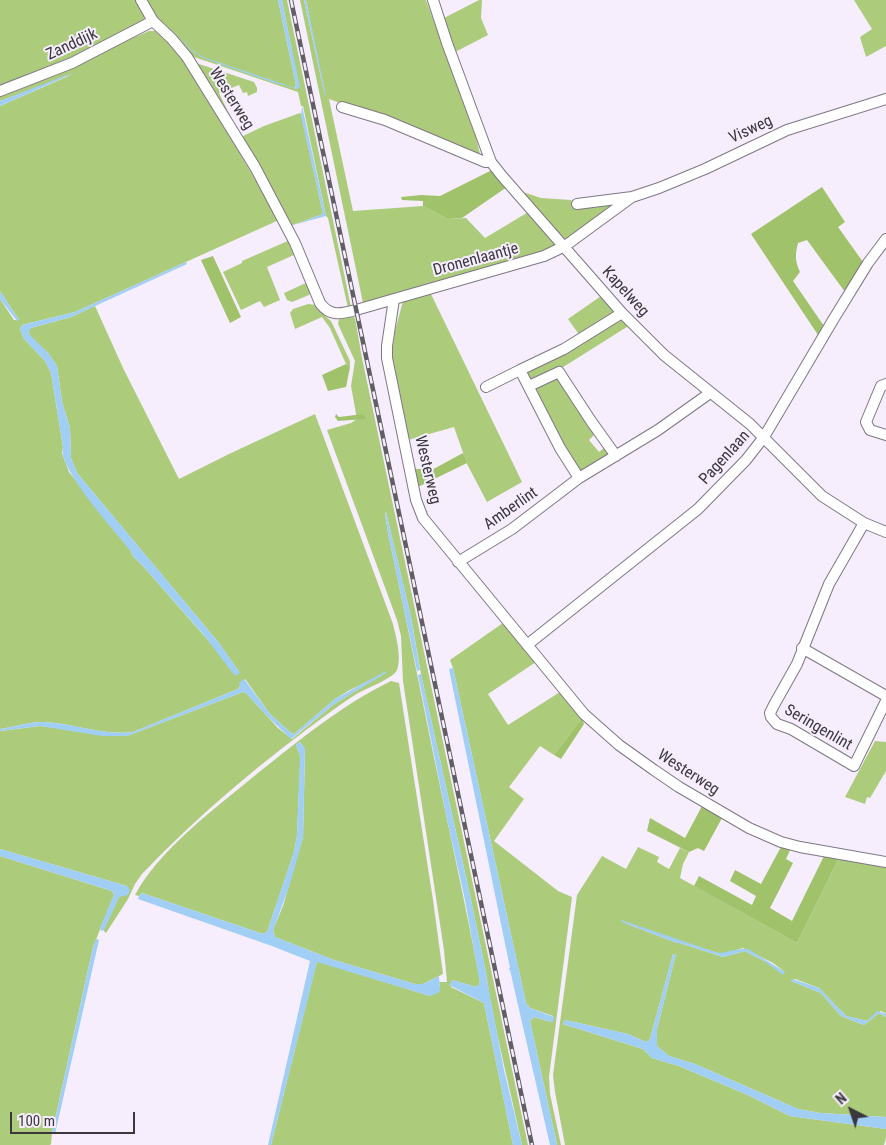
<!DOCTYPE html>
<style>
body{margin:0}
#map{position:relative;width:886px;height:1145px;overflow:hidden;background:#f6edfd;font-family:"Roboto Condensed",sans-serif}
canvas{display:block}
.north{position:absolute;left:826px;top:1085px;width:50px;height:50px;-webkit-text-stroke:4px #f6edfd;paint-order:stroke;rotate:319deg;font-size:14px;font-weight:700;line-height:20px;text-align:center;color:#3a373d}
.north::after{content:'';display:block;margin:auto;width:18px;height:22px;background:#3a373d;clip-path:polygon(50% 0,100% 100%,50% 72%,0 100%)}
.scale{position:absolute;left:10px;top:1112px;width:125px;height:22px;box-sizing:border-box;border:2px solid #3a373d;border-top:0;padding-left:6px;font-size:15px;line-height:18px;white-space:nowrap;color:#3a373d;-webkit-text-stroke:4px #f6edfd;paint-order:stroke}
</style>
<div id="map">
<canvas width="886" height="1145"></canvas>
<div class="north">N</div>
<div class="scale">100 m</div>
</div>
<script>
const ctx = document.querySelector('canvas').getContext('2d');
ctx.lineJoin = 'round';
function paint(path, color) { ctx.fillStyle = color; ctx.fill(path, 'evenodd'); }
function strokePath(path, color, width, dash) { ctx.strokeStyle = color; ctx.lineWidth = width; ctx.lineCap = dash ? 'butt' : 'round'; ctx.setLineDash(dash || []); ctx.stroke(path); }
function drawText(font, color, halo, rows, align = 'center') {
  ctx.font = font + ' "Roboto Condensed",sans-serif'; ctx.lineWidth = 4; ctx.setLineDash([]); ctx.textBaseline = 'middle'; ctx.strokeStyle = halo; ctx.fillStyle = color; for (const [text, x, y, turn = 0] of rows) {
    ctx.save(); ctx.translate(x, y); ctx.rotate((+turn || 0) * Math.PI / 180); ctx.textAlign = isNaN(turn) ? turn : align; if (halo) ctx.strokeText(text, 0, 0); ctx.fillText(text, 0, 0); ctx.restore();
  }
}
const green = new Path2D(`
 M0 0H138C141 7 147 14 143 22L96 48 0 88Z
 M144 0H278L296 85 294 89 299 86 282 0H287L351 307 348 308 328 218 326 216 303 106H301L298 92 194 57 160 23Z
 M300 0H304L325 96 306 0H426L474 129 480 154H479L329 99 353 211 423 206 448 219 466 218 485 238 530 211 555 239 554 246 545 251 363 303Z
 M479 0H482L481 18 488 35 455 52 442 19Z
 M854 0H886V46L866 57 860 37 872 29Z
 M149 31H156L169 41 190 69 279 220 75 312 22 325 20 329 24 339 45 361 51 373 63 447 62 453 69 472 130 550 133 556 142 565 214 647 240 673 219 643 77 473 71 458 70 428 62 402 57 366 48 353 30 337 28 331 31 328 71 317 95 306 124 370 179 479 229 454 315 414 393 624C396 637 402 657 397 670 393 679 364 689 355 695 347 700 340 705 333 710 264 760 200 813 142 874L135 884 128 899 106 933 103 930 119 897 127 886 0 849V731L40 726 127 736 243 692 246 693 278 728 292 739 334 704 387 672 348 691 335 699 294 734 291 733 270 714 245 679 238 689 133 732C102 736 74 723 43 722 29 722 14 727 0 729V299L14 320H19L0 291V106L73 74 0 101V94Z
 M196 63 254 82 257 88V92L248 96 247 92 243 93 239 85 219 93 234 124Z
 M300 113 301 114 323 214 290 226 281 205 241 137 264 126Z
 M520 191 541 198 571 200 574 208 621 200 566 241Z
 M290 240 296 254 267 267 280 300 264 307 260 301 241 310 223 272 242 263V261Z
 M308 282 311 293 309 295 292 302 287 300 284 293Z
 M430 292 522 482 487 502 467 464 454 427 408 440 391 361 395 331 403 301Z
 M604 294 614 312 580 336 568 319Z
 M308 304 316 305 325 316 331 321 350 361V367L346 364 330 328 322 317 295 329 290 313 293 309Z
 M352 316 355 318 362 358 528 1145H522C510 1088 495 1032 486 974L487 973H486L470 895 421 674 411 617 386 512 385 514 388 533C409 630 427 727 448 824 459 876 470 928 480 981L479 985 476 987 452 980 451 987 484 1003 513 1145H271L317 961 430 996 440 986 439 982H447L444 950 403 681 401 636 397 620 327 430 351 423 357 419 351 386 355 361 338 324 339 319Z
 M621 318 630 325 560 369 531 381 528 378V370Z
 M558 378 595 434 589 440 599 452 604 448 610 456 585 473 577 470 536 390V388Z
 M503 623 536 662 488 694 508 725 560 692 582 718 554 755 540 746 509 787 524 799 494 841 558 891 572 897 549 1077 550 1094 561 1145H557L530 1021 534 1017 551 1022 553 1016 530 1008 526 1003 453 668 450 660Z
 M391 681 399 683 433 900 443 974 423 984H415L334 960 275 937 273 930 275 925 283 906 303 837 305 749 300 742 296 745 300 756V766L297 836 294 852 267 932 263 934 142 893 139 896 135 895C158 852 209 813 247 782 293 745 338 707 391 681Z
 M875 741 886 742V771L870 798 867 797 865 804 845 797Z
 M638 847 659 857 657 862 669 869 680 848 689 852 683 864 680 878 797 943 839 858 886 867V1014L881 1011 867 1021 846 1016 819 988 795 979 791 981 821 993 841 1016 864 1025 879 1013 886 1017V1117L820 1113 798 1109 695 1064 669 1056 657 1046V1029L676 954H673L650 1039 646 1042 628 1034 565 1020 563 1024 643 1049 652 1058 679 1066 748 1095 790 1116 886 1129V1138L884 1145H565L555 1092 553 1075 577 895 602 856 626 869ZM622 922 718 953H727L743 948 773 963 785 972 745 951 723 957 680 943H677Z
 M0 856 112 891 114 895 93 947 52 1133 51 1144 50 1145H0Z`);
const forest = new Path2D(`
 M492 170 507 187 462 218 448 219 423 206V201L402 200 401 197 421 195 440 196Z
 M822 187 845 222 838 227 863 262 845 292 807 240 798 243C795 255 795 261 800 272L793 281 824 326 818 335 751 234Z
 M213 256 241 317 230 323 201 260Z
 M346 364 350 367 346 387 328 391 322 375Z
 M336 414 339 417 364 414 365 419 338 421 335 417Z
 M463 453 467 463 416 488 412 469H423L428 472Z
 M582 718 584 724 561 759 554 755Z
 M702 806 722 818 704 851 698 848 689 852 647 831 650 818 685 838Z
 M782 845 791 848 786 859 793 863 770 908 792 921 824 856 839 858 797 943 694 886 699 876 752 905 756 896 730 881 735 870 761 884Z`);
const water = new Path2D(`
 M278 0H282L284 11 300 87 297 89 272 82 203 58 192 51 167 25 192 50 203 57 295 88 296 85Z
 M304 0H306L326 95H325Z
 M72 73 63 78 0 106V101Z
 M302 106 326 216 293 225 323 214 301 116Z
 M186 262 187 264 71 317 31 328 28 333 48 353 57 366 62 402 70 428 71 458 77 473 219 643 240 673 235 676 203 634 142 565 133 556 130 550C115 531 57 468 63 447L51 373 45 361 24 339 20 329 22 325 75 312Z
 M0 291 19 320 17 321 0 299Z
 M386 512 411 617 420 670 417 671 388 533 385 514Z
 M453 668 526 1003 530 1008 554 1017 553 1022H551L534 1017 530 1021 557 1145H550L510 970 508 969 510 968 449 669Z
 M386 671V673L334 704 291 739 266 715 246 693 243 692 127 736H102L40 726 0 731V729C14 727 29 722 43 722 74 723 102 736 133 732L238 689 240 687 239 683 244 679 270 714 291 733 294 734 335 699Z
 M421 674 470 895 486 973H488L486 975 504 1070 522 1145H513L484 1003 449 985 452 980 476 987 480 983 465 900 448 824 418 675Z
 M300 742 305 749 303 837 290 884 275 925 273 930 275 937 334 960 415 984H423L439 976 440 992 430 996 317 962 271 1145H268L310 961 272 946 138 899 139 896 142 893 263 934 267 932 294 852 297 836 300 756 296 745Z
 M0 849 127 886 130 890 128 895 119 897 104 930 101 931 100 928 114 895 112 891 0 856Z
 M621 920 718 953C728 953 738 948 748 949L785 972 783 975 764 961 745 951 723 957 680 943H677L622 922Z
 M96 939 99 940 55 1134 52 1133 93 947Z
 M673 954H676L657 1029V1046L669 1056 695 1064 798 1109 820 1113 886 1117V1129L790 1116 748 1095 679 1066 652 1058 643 1049 563 1024 565 1020 628 1034 646 1042 650 1039Z
 M792 979 819 988 846 1016 867 1021 877 1011 886 1014V1017L879 1013 864 1025 841 1016 821 993 791 981Z`);
const minor = new Path2D(`
 M141 0 153 21 172 39 187 57 255 167 295 243 320 303C330 317 341 314 356 310L544 256 565 246 632 197
 M433 0 447 43 491 162 502 176 622 313 664 355 750 424 822 496 864 523 886 532
 M0 91 72 63 153 21
 M342 107 385 120 485 162H491
 M577 204 632 197 659 188 705 169 787 130 886 99
 M394 299 387 346V358L416 500 423 518 584 714 619 745 654 770 679 787 749 828 781 842 800 847 886 862
 M886 384 881 386 866 422 870 430 886 435
 M529 386 559 372 591 421 616 456
 M486 387 520 370
 M579 478 560 448 520 370 564 349 622 313
 M864 523 829 584 797 664 774 705 770 713 771 717 777 724 791 729 854 766 886 701
 M458 562 512 529 579 478 658 430 710 393
 M527 645 698 509 746 460 764 437 833 320 868 263 886 239
 M802 648 886 696`);
const rail = new Path2D(`
 M291 0 532 1145`);
const streetNames = [
 ["Zanddijk",72,45,-25],
 ["Westerweg",231,99,58],
 ["Visweg",751,130,-25],
 ["Dronenlaantje",476,260,-15],
 ["Kapelweg",625,292,48],
 ["Pagenlaan",725,458,-48],
 ["Westerweg",427,470,77],
 ["Amberlint",511,509,-35],
 ["Seringenlint",818,728,30],
 ["Westerweg",688,773,33]
];
paint(green, '#accc7c');
paint(forest, '#a0c26a');
paint(water, '#a1cef5');
strokePath(minor, '#7f7785', 12);
strokePath(minor, '#fff', 10);
strokePath(rail, '#625e66', 4.5);
strokePath(rail, '#f6edfd', 2.5, [8]);
drawText('16px', '#3a373d', '#f6edfd', streetNames);
</script>
